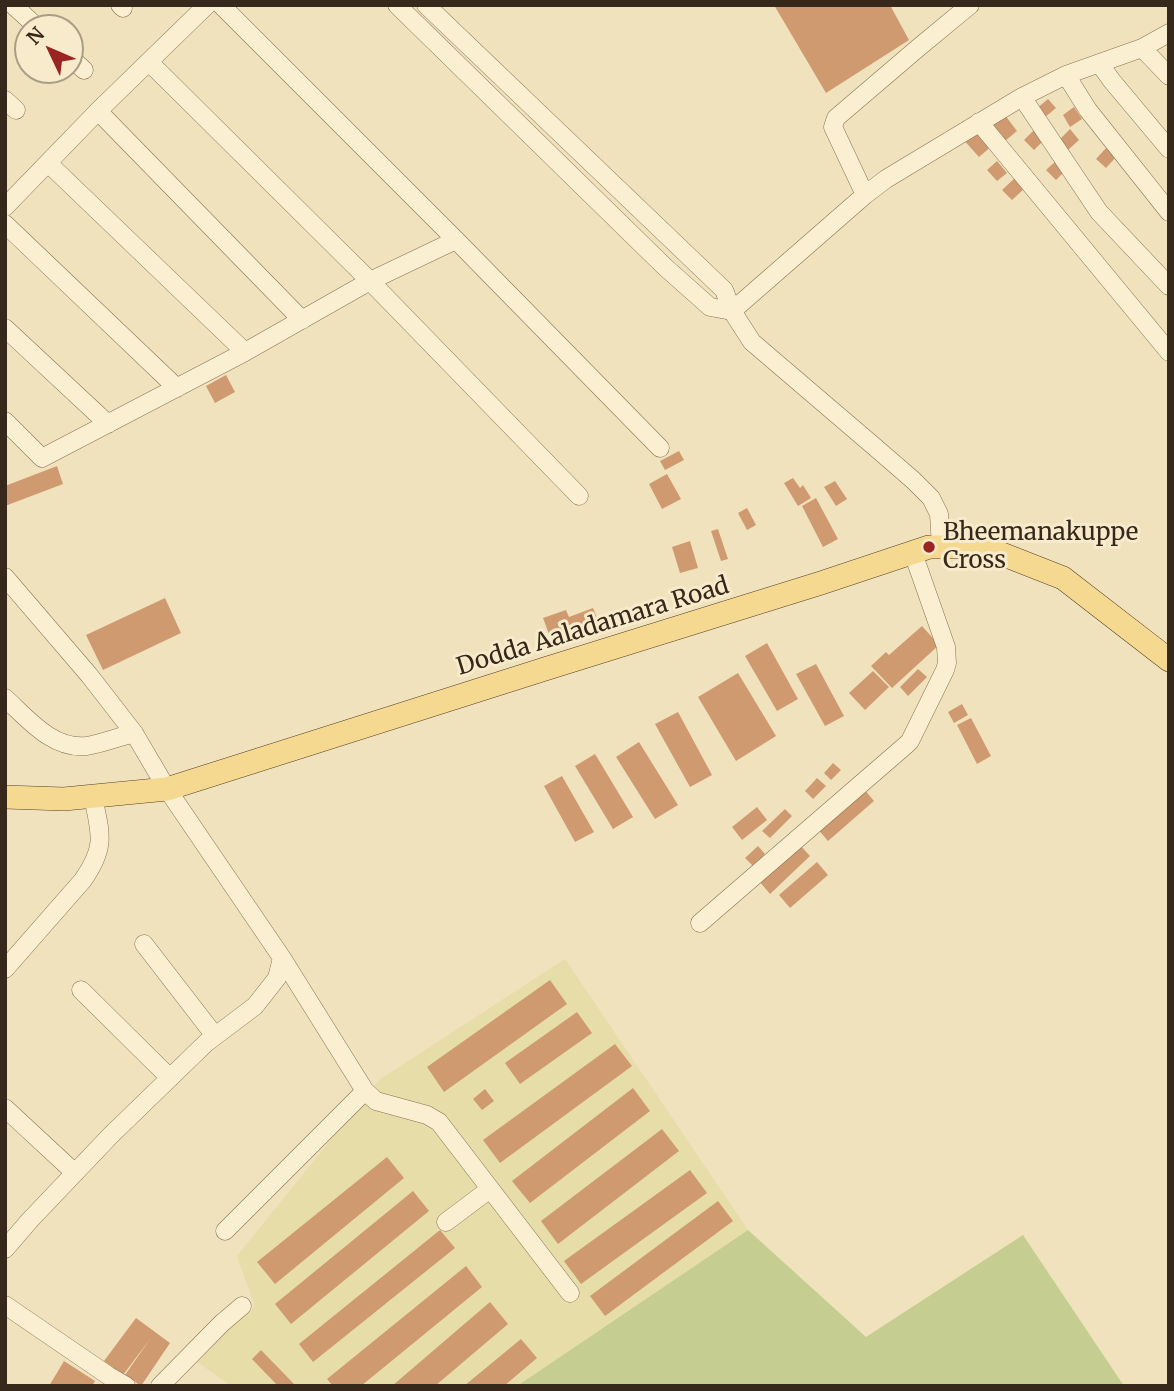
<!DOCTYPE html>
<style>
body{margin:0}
#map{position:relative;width:1174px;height:1391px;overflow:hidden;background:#f0e2bc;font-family:Merriweather,serif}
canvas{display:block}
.frame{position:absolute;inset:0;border:7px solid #36291b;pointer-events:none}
.north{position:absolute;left:14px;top:14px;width:70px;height:70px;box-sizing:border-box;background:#f7ebcc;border:2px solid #aa9d85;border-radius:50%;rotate:314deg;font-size:19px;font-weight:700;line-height:28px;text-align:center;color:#36291b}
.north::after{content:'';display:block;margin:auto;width:24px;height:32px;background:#9a2422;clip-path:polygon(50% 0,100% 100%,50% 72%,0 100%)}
</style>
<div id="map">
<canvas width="1174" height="1391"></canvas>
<div class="frame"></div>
<div class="north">N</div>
</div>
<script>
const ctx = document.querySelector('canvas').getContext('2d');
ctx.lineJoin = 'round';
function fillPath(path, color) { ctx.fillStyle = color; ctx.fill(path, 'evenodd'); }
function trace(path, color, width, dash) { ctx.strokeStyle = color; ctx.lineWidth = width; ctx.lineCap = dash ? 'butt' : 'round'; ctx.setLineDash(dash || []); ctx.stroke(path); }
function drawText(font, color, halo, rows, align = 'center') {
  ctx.font = font + ' Merriweather,serif'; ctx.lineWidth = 6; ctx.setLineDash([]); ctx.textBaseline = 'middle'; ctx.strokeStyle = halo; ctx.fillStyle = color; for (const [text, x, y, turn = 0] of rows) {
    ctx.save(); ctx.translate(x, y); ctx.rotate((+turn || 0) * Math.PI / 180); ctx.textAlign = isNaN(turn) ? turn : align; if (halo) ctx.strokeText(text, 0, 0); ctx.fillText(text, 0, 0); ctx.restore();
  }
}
fillPath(new Path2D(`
 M565,959l183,271 -231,156h-286l-38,-27 62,-52 -18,-51 142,-176z`), '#e6dda9');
fillPath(new Path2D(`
 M748,1230l118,107 157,-102 101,151h-607z`), '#c5ce90');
fillPath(new Path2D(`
 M774,5h116l19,35 -83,53z
 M1048,99l8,9 -12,10 -8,-9z
 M1074,107l8,12 -12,8 -7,-12z
 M1001,110l16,21 -12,10 -16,-21z
 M976,125l17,20 -14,12 -18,-20z
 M1070,129l9,11 -11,10 -9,-10z
 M1034,130l10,10 -10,10 -10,-10z
 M1106,148l10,9 -10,11 -10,-9z
 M1058,159l9,10 -11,11 -10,-10z
 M997,161l10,12 -10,8 -10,-11z
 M1015,178l10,10 -13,12 -10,-10z
 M226,375l9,17 -20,11 -9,-17z
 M679,451l5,9 -19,10 -5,-9z
 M57,466l6,18 -58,22v-20z
 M667,474l14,25 -19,10 -13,-25z
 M793,478l7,10 3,-3 8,13 -13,8 -14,-23z
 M835,481l12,18 -11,7 -12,-19z
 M816,498l22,41 -15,8 -21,-41z
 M747,508l9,17 -9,5 -9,-17z
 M718,529l10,30 -7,2 -10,-30z
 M690,541l8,27 -18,5 -8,-26z
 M165,598l16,35 -78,37 -17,-35z
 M593,608l5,12 -48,17 -7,-19 23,-8 3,7z
 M922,626l17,19 -47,43 -21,-22 15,-14 3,3z
 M767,643l31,56 -21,12 -32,-55z
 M816,664l28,52 -19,10 -29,-52z
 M918,669l9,8 -19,19 -8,-9z
 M873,671l16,16 -24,23 -16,-17z
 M738,673l38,63 -40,25 -38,-64z
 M962,704l6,11 -14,8 -6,-11z
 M678,712l34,63 -22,12 -35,-63z
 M971,718l20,38 -14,8 -20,-39z
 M639,742l39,63 -23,14 -39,-62z
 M595,754l38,63 -20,12 -38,-63z
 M833,763l8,7 -10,10 -7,-7z
 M562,776l32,56 -19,10 -31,-56z
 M817,778l9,8 -13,13 -8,-8z
 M864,789l10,12 -46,40 -11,-13z
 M757,807l10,13 -25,20 -10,-13z
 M785,809l7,7 -22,22 -8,-7z
 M799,844l11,12 -40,38 -11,-13z
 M758,846l7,8 -12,12 -8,-8z
 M817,862l11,13 -38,33 -11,-13z
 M550,980l17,24 -123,88 -17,-25z
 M577,1012l15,21 -72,51 -15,-21z
 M615,1044l17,22 -132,97 -17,-23z
 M633,1088l17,23 -120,92 -18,-22z
 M485,1089l9,12 -12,9 -9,-11z
 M662,1129l17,22 -121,93 -17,-23z
 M387,1157l17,21 -129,106 -18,-22z
 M690,1170l17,23 -126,91 -17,-23z
 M413,1191l16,20 -138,113 -16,-20z
 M718,1201l15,20 -128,95 -15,-20z
 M440,1230l15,18 -142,114 -14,-18z
 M466,1266l16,21 -121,99h-28l-6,-7z
 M490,1302l18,22 -73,62h-43z
 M136,1318l34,25 -29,43 -16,-11 25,-36 -27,36 -19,-14z
 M521,1339l16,19 -33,28h-40z
 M261,1350l35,36h-18l-26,-27z
 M64,1361l31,20 -3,5h-43z`), '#d09a70');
const minor = new Path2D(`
 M13,5l25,23
 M120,5l3,3
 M221,5l235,235 204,208
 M397,5l268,262 45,40 22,4
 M426,5l298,285 8,21 20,31 124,106 37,32 18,18 8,16 2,33
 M1142,48l27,28
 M70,57l14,13
 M149,62l221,219 209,215
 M1099,63l13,18 57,68
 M1066,75l22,35 81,102
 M1022,97l77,115 70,74
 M5,100l11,10
 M98,111l204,209
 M979,122l190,230
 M48,163l197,189
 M865,195l-32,-68 3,-9 82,-70 52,-43
 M5,207l93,-96 109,-106
 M5,224l172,164
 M732,311l133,-116 21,-16 136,-82 44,-22 76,-27 27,-15
 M5,328l103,96
 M5,421l37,37 203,-106 125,-71 86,-41
 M5,577l84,98 45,58 33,56 115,169 83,133 11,10 51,14 12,7 131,171
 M5,698c23,21 48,52 82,48 16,-3 32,-9 47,-13
 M700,923l206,-178 4,-4 35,-71 2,-7 -1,-16 -33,-94
 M144,944l71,92
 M5,969l78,-89c23,-33 18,-45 10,-83
 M81,990l89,88
 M5,1108l70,65
 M446,1222l44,-33
 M225,1231l140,-140
 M5,1249l25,-29 81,-85 95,-92 49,-37 22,-28 5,-20
 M5,1305l104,71 17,10
 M160,1386l62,-63 20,-17`);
const major = new Path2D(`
 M5,797l59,2 103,-10 381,-121 273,-85 108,-36h55l79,31 106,82`);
trace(minor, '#887155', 19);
trace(major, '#553f2a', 24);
trace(minor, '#faefd0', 18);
trace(major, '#f6d991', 23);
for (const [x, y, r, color] of [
 [929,547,7,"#9a2422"]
]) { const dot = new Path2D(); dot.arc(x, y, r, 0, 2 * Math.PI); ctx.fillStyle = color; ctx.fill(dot); trace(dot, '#f7ebcc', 2.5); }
drawText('24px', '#36291b', '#f7ebcc', [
 ["Bheemanakuppe",943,533],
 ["Cross",943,561]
], 'left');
drawText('24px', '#36291b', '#f7ebcc', [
 ["Dodda Aaladamara Road",593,627,-17]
]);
</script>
